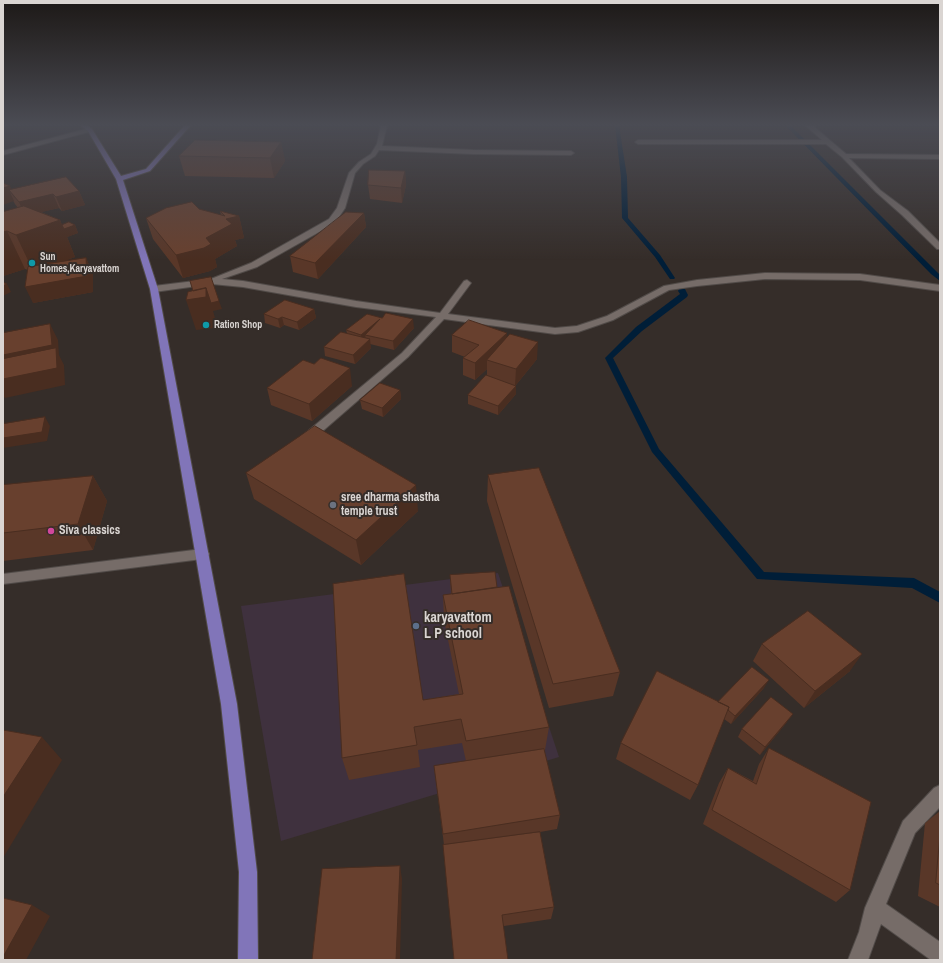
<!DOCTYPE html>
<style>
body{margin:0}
#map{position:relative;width:943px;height:963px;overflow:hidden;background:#352d29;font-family:"Archivo Narrow",sans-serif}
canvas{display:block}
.frame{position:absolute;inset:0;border:4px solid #dad5d2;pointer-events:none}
</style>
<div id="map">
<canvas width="943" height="963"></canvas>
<div class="frame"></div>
</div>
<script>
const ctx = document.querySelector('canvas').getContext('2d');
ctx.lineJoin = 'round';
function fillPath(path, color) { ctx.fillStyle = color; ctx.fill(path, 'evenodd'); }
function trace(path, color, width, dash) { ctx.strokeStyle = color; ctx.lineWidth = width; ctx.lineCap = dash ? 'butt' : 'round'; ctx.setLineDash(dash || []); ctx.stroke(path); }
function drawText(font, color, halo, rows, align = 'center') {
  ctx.font = font + ' "Archivo Narrow",sans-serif'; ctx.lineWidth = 4; ctx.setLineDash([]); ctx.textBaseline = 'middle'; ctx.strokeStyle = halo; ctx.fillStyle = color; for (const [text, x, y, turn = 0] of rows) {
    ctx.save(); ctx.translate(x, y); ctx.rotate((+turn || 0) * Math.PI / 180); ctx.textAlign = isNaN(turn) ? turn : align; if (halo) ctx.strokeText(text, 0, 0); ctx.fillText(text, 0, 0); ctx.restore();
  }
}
fillPath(new Path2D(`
 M498,573l61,184 -278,84 -40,-235z`), '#3f313e');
fillPath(new Path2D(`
 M615,125h4l8,52 1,41 32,37 15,23 -1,1h-4l-15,-22 -33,-39 -1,-41z
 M785,125h5l150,150v6l-9,-7z
 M679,289h6l3,6 -1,2 -45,34 -29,27 46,91 105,123 150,6 26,14v11l-28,-15 -155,-9 -105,-127 -47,-94 31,-31 44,-33 -2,-3z`), '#001e38');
const minor = new Path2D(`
 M381,125h6l-5,21 91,4 98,1 3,2 -3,2 -98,-1 -94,-4 -4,6 -12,8 -8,9 -10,35 -10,15 -78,44 -35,12 21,2 113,20 84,12 24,-32 3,-1 4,3 -23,31 107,14 22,-2 30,-10 57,-30 33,-6 68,-7 95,1 80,11v6l-80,-11 -95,-1 -68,7 -28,4 -56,30 -35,12 -23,2 -111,-15 -36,38 -98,85h-8l-2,-3 2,-3 100,-83 34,-36 -80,-10 -113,-20 -31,-3 -58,8 -4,-3 4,-3 57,-7 40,-16 78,-44 8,-11 12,-35 10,-11 12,-8 6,-10z
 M805,125h7l34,29 94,1v4l-91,-1 31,32 28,21 32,32v6h-3l-35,-34 -26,-23 -34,-35 -16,-13h-188l-3,-2 3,-2h184z
 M90,128l2,1v2l-89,24v-4z
 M202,549l5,1 2,4 -2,4 -5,1 -199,25v-10z
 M940,785v22l-25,26 -29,71 54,38v18h-9l-50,-36 -13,36h-20l11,-28 6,-24 38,-87 31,-33z`);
const major = new Path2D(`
 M80,125h7l5,4 29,47 25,-7 39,-44h6l-41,46 -27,9 35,109 79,415 20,168 1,88h-20l1,-88 -18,-168 -71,-415 -34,-110 -28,-48z`);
trace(minor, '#514b48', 2);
trace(major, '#514b48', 2);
fillPath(minor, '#766c68');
fillPath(major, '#8175b9');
fillPath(new Path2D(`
 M281,142l4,19 -11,17 -89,-2 -6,-20z
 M405,171l1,14 -4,18 -32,-4 -2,-14z
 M3,183l8,7 68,1 6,14 -23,6 -3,-3 -18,4 19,8 2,5h13l3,8 -11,4 8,20 -14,5 25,-4 7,16v18l-60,11 -5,-33 -3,-1 -22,7v-64l15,-4 -3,-4z
 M220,211l19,5 5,22 -9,2 2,6 -22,13 2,8 -7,4 -27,7 -30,-39 -7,-21 75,-3z
 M364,213l2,14 -48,52 -25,-7 -3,-16z
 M314,309l2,9 -17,12 -15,-5 -4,3 -15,-5 -1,-9z
 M414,328l-20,22 -24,-6 1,4 -16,16 -30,-8 -1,-9 23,-14 -1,-3z
 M452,335l55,3 30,21 -21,26v9l-18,21 -30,-11v-9l19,-19v-7l-12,11 -12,-5v-17l2,-1 -13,-5z
 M352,386l-40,35 -41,-16 -4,-17z
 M400,390l1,9 -18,18 -21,-8 -2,-9z
 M246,473l172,38 -57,54 -107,-66z
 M488,475l132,197 -7,24 -64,12 -62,-207z
 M93,476l14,25 -14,49 -90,11v-76z
 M450,575l47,13 52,139 -4,23h-1l16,65 -3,14 -34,6 31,72 -3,12 -47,7 -60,-81 -8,-64 -2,-15 32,-5 -4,-18 -44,7 2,17 -71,13 -7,-22 81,-58 36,-6 -15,-74 -1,-25 8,-1z
 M762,644l88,27 -46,37 -51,-47z
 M764,688l-33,36 -7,-5 -26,66 -8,15 -74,-41 5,-16z
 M787,722l-27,33 -22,-18 4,-8z
 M769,748l81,142 -14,12 -133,-78 16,-41 9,-15 25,13 6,-17z
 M940,811v96l-22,-11 7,-73z`), '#593728');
fillPath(new Path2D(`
 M3,125h6l-6,2z
 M281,142l4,19 -11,17 -4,-20z
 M405,171l1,14 -4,18 -1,-15z
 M10,186l5,12 -6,-8 5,11 -11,4v-17z
 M79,191l6,14 -23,6 -6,-14z
 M53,194l6,14 -34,8 -6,-14z
 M364,213l2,14 -48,52 -3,-16z
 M239,216l5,22 -9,2 2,6 -22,13 2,8 -7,4 -27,7 -7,-23 30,-17 20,-19z
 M60,220l4,9 11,-4 3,8 -11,4 8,20 -41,16 -18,-38z
 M7,231l18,38 -22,7v-44z
 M86,258l7,16v18l-60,11 -8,-16z
 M7,284l4,8 -8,4v-10z
 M206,288l13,13 3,8 -9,2 2,7v10l-19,2 -10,-30z
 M314,309l2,9 -17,12 -2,-8z
 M282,317l2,8 -4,3 -2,-9z
 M380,319l-15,16 1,5 -4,3 -1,-8z
 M413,319l1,9 -20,22 -1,-9z
 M50,324l8,16 1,15 5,10 1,20 -60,13 -2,-2v-41z
 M507,333l-1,17 -19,10v9l-12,11v-17z
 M370,339l1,9 -16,16 -2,-9z
 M538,342l-1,17 -22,27 1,-17z
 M350,368l2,18 -40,35 -3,-17z
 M516,386v8l-18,21v-9z
 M400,390l1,9 -18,18 -1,-9z
 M45,417l5,9 -3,15 -44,7v-10z
 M93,476l14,25 -14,49 -15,-26z
 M416,485l2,26 -57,54 -5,-25z
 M862,654l-12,17 -46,37 11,-17z
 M769,680l-5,8 -33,36 4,-8z
 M793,714l-6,8 -27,33 5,-8z
 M42,737l20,23 -59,98v-61z
 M400,866l2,13 -2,81h-4z
 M32,905l18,11 -24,44h-23v-3z`), '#492d20');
const building = new Path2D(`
 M195,140l86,2 -11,16 -91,-2z
 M369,170l36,1 -4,17 -33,-3z
 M66,177l13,14 -23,6 -3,-3 -34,8 -10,-12z
 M3,183l7,3 -7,2z
 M192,202l7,7 26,7 -5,-5 19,5 -13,3 6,5 -26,14 5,6 -7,4 -28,7 -30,-37 20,-10z
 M24,206l36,14 -44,15 -9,-4 -4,1v-20z
 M346,212l18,1 -49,50 -25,-7z
 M69,222l6,3 -11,4 -2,-4z
 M86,258l1,18 -62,11 3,-20z
 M211,277l8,24 -8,2 -5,-15 -13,3 -3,-10z
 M3,282l4,2 -4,2z
 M206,288v9l-20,3 2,-8z
 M285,300l29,9 -17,13 -15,-5 -4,2 -14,-5z
 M386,313l27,6 -20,22 -28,-6 15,-16 -19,16 -15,-5 21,-16 15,4z
 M469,320l38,13 -32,30 -12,-5 16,-13 -27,-10z
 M50,324l2,21 -49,10v-22z
 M341,332l29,7 -17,16 -29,-8z
 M510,334l28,8 -22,27 -29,-9z
 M56,348l1,20 -54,11v-20z
 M321,358l29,10 -41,36 -42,-16 36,-28 11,4z
 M486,375l30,11 -18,20 -30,-11z
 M380,383l20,7 -18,18 -22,-8z
 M45,417l-3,15 -39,6v-14z
 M315,426l101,59 -60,55 -110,-67z
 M539,468l81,204 -67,12 -65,-209z
 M93,476l-15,48 -75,9v-48z
 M495,572l2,15 -45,7 -2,-19z
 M404,574l19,126 40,-6 -20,-99 66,-9 40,141 -83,14 -5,-22 -47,8 3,18 -75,13 -9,-174z
 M808,611l54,43 -47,37 -53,-47z
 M752,667l17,13 -34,36 -7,-6 1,-3 -11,-5z
 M657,671l72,36 -31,78 -77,-42z
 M771,697l22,17 -28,33 -23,-18z
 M3,730l39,7 -39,60z
 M769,748l102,54 -21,88 -138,-80 16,-42 28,16z
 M544,749l16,66 -117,19 -9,-68z
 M540,832l14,75 -52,8 6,45h-54l-11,-115z
 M940,835v50l-4,-2z
 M400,866l-4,94h-84l10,-91z
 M3,898l29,7 -29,52z`);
fillPath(building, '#68402e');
trace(building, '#492d20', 1);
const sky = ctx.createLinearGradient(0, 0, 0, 260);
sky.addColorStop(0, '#1d1917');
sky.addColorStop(0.48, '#4b4c54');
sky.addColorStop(1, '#4b4c5400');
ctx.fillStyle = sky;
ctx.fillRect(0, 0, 943, 260);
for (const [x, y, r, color] of [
 [32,263,4,"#0f9aa8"],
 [206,325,4,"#0f9aa8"],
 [333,505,4,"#6b7280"],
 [51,531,4,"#d1479c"],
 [416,626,4,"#5c6f8a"]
]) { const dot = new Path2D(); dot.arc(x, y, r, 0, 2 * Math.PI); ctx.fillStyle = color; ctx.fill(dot); trace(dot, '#352d29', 1.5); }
drawText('bold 10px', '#dad5d2', '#352d29', [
 ["Sun",40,257],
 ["Homes,Karyavattom",40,269],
 ["Ration Shop",214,325]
], 'left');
drawText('bold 12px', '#dad5d2', '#352d29', [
 ["sree dharma shastha",341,498],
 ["temple trust",341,512],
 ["Siva classics",59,531]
], 'left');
drawText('bold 14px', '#dad5d2', '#352d29', [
 ["karyavattom",424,618],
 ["L P school",424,634]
], 'left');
</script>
